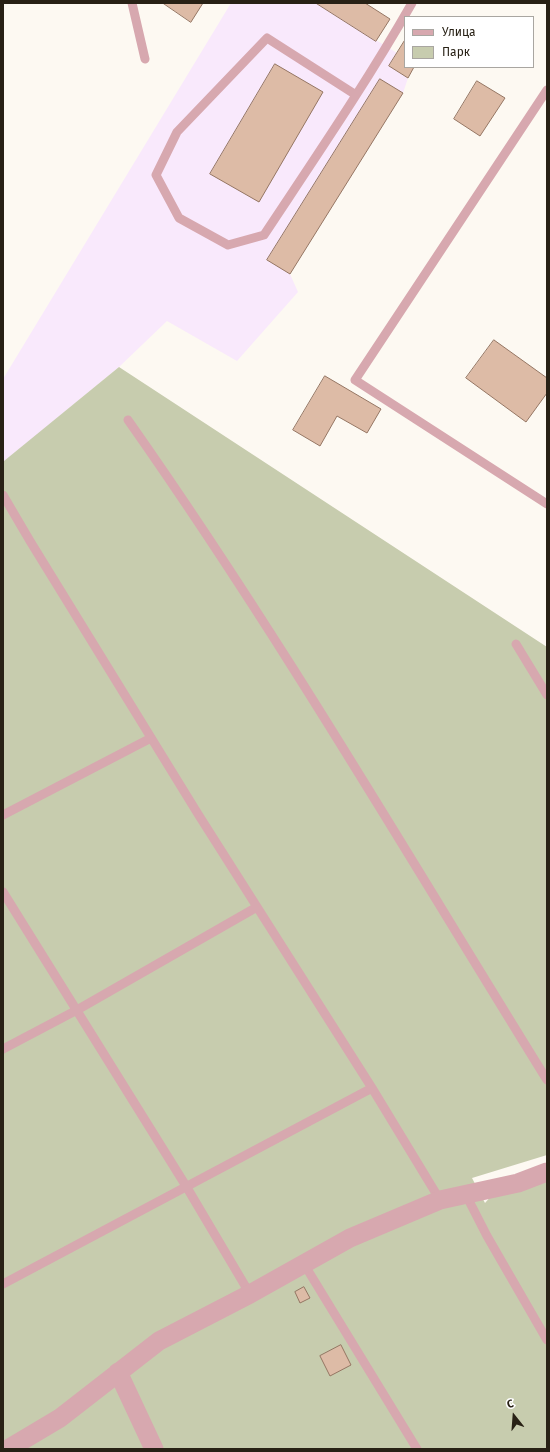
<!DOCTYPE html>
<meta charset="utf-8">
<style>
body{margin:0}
#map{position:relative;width:550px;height:1452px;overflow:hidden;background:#fdf9f2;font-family:"Fira Sans",sans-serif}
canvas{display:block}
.frame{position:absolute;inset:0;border:4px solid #282115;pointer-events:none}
.legend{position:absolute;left:404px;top:16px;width:130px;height:52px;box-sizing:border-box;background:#fff;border:1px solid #a9a6a1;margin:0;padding:5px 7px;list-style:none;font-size:12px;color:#282115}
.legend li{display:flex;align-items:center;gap:8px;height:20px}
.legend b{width:20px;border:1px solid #a9a6a1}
.north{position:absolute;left:494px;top:1396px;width:40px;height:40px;-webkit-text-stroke:3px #fff;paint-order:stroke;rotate:343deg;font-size:11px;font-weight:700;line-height:16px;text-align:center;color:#282115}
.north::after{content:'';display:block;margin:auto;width:14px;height:18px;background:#282115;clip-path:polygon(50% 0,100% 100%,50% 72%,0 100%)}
</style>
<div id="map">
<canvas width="550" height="1452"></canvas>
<div class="frame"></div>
<ul class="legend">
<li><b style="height:5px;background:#d7a8af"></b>Улица</li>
<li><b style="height:11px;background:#c7ccae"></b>Парк</li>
</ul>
<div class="north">С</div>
</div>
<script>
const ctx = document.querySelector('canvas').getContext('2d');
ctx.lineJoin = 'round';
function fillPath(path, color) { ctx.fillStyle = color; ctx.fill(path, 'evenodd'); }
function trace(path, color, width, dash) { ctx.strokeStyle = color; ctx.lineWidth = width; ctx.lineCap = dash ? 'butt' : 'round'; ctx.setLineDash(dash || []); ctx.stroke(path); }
fillPath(new Path2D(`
 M231,3h85l81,50 -8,13 19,12 -5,15 -113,181 8,18 -61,69 -70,-40 -48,46 -115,95 -1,-83z`), '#f9e9fc');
fillPath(new Path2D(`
 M119,367l428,280v508l-75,23 13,25 8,-9 54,-19v274h-544v-988h1z`), '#c7ccae');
const building = new Path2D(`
 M163,3h40l-12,19z
 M316,3h49l25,16 -14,22z
 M405,40v27h9l-6,11 -19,-12z
 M275,64l48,28 -64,110 -49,-28z
 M380,79l23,14 -113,181 -23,-14z
 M477,81l28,17 -25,38 -26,-17z
 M494,340l53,38v15l-21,29 -60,-44z
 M325,376l56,33 -14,24 -30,-17 -17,30 -27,-16z
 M304,1287l6,11 -10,5 -5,-11z
 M341,1345l10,20 -21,11 -10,-20z`);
fillPath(building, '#ddbba6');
trace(building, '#957663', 1);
trace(new Path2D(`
 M132,3l13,56
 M547,90l-192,290 192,124
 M356,95l-89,-57 -90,94 -21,43 23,43 49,27 36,-10c51,-77 103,-153 148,-232
 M128,420c150,213 282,439 419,660
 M3,495l27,46 168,273 174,274 68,112
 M516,644l31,51
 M3,815l148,-77
 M3,892l183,294 64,108
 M3,1049l74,-39 180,-103
 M466,1195l21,41 60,104
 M304,1264l113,185
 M3,1284l369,-196`), '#d7a8af', 9);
trace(new Path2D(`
 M118,1372l36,77
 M8,1449l52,-31 99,-77 91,-47 100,-56 90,-38 78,-17 29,-11`), '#d7a8af', 19);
</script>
